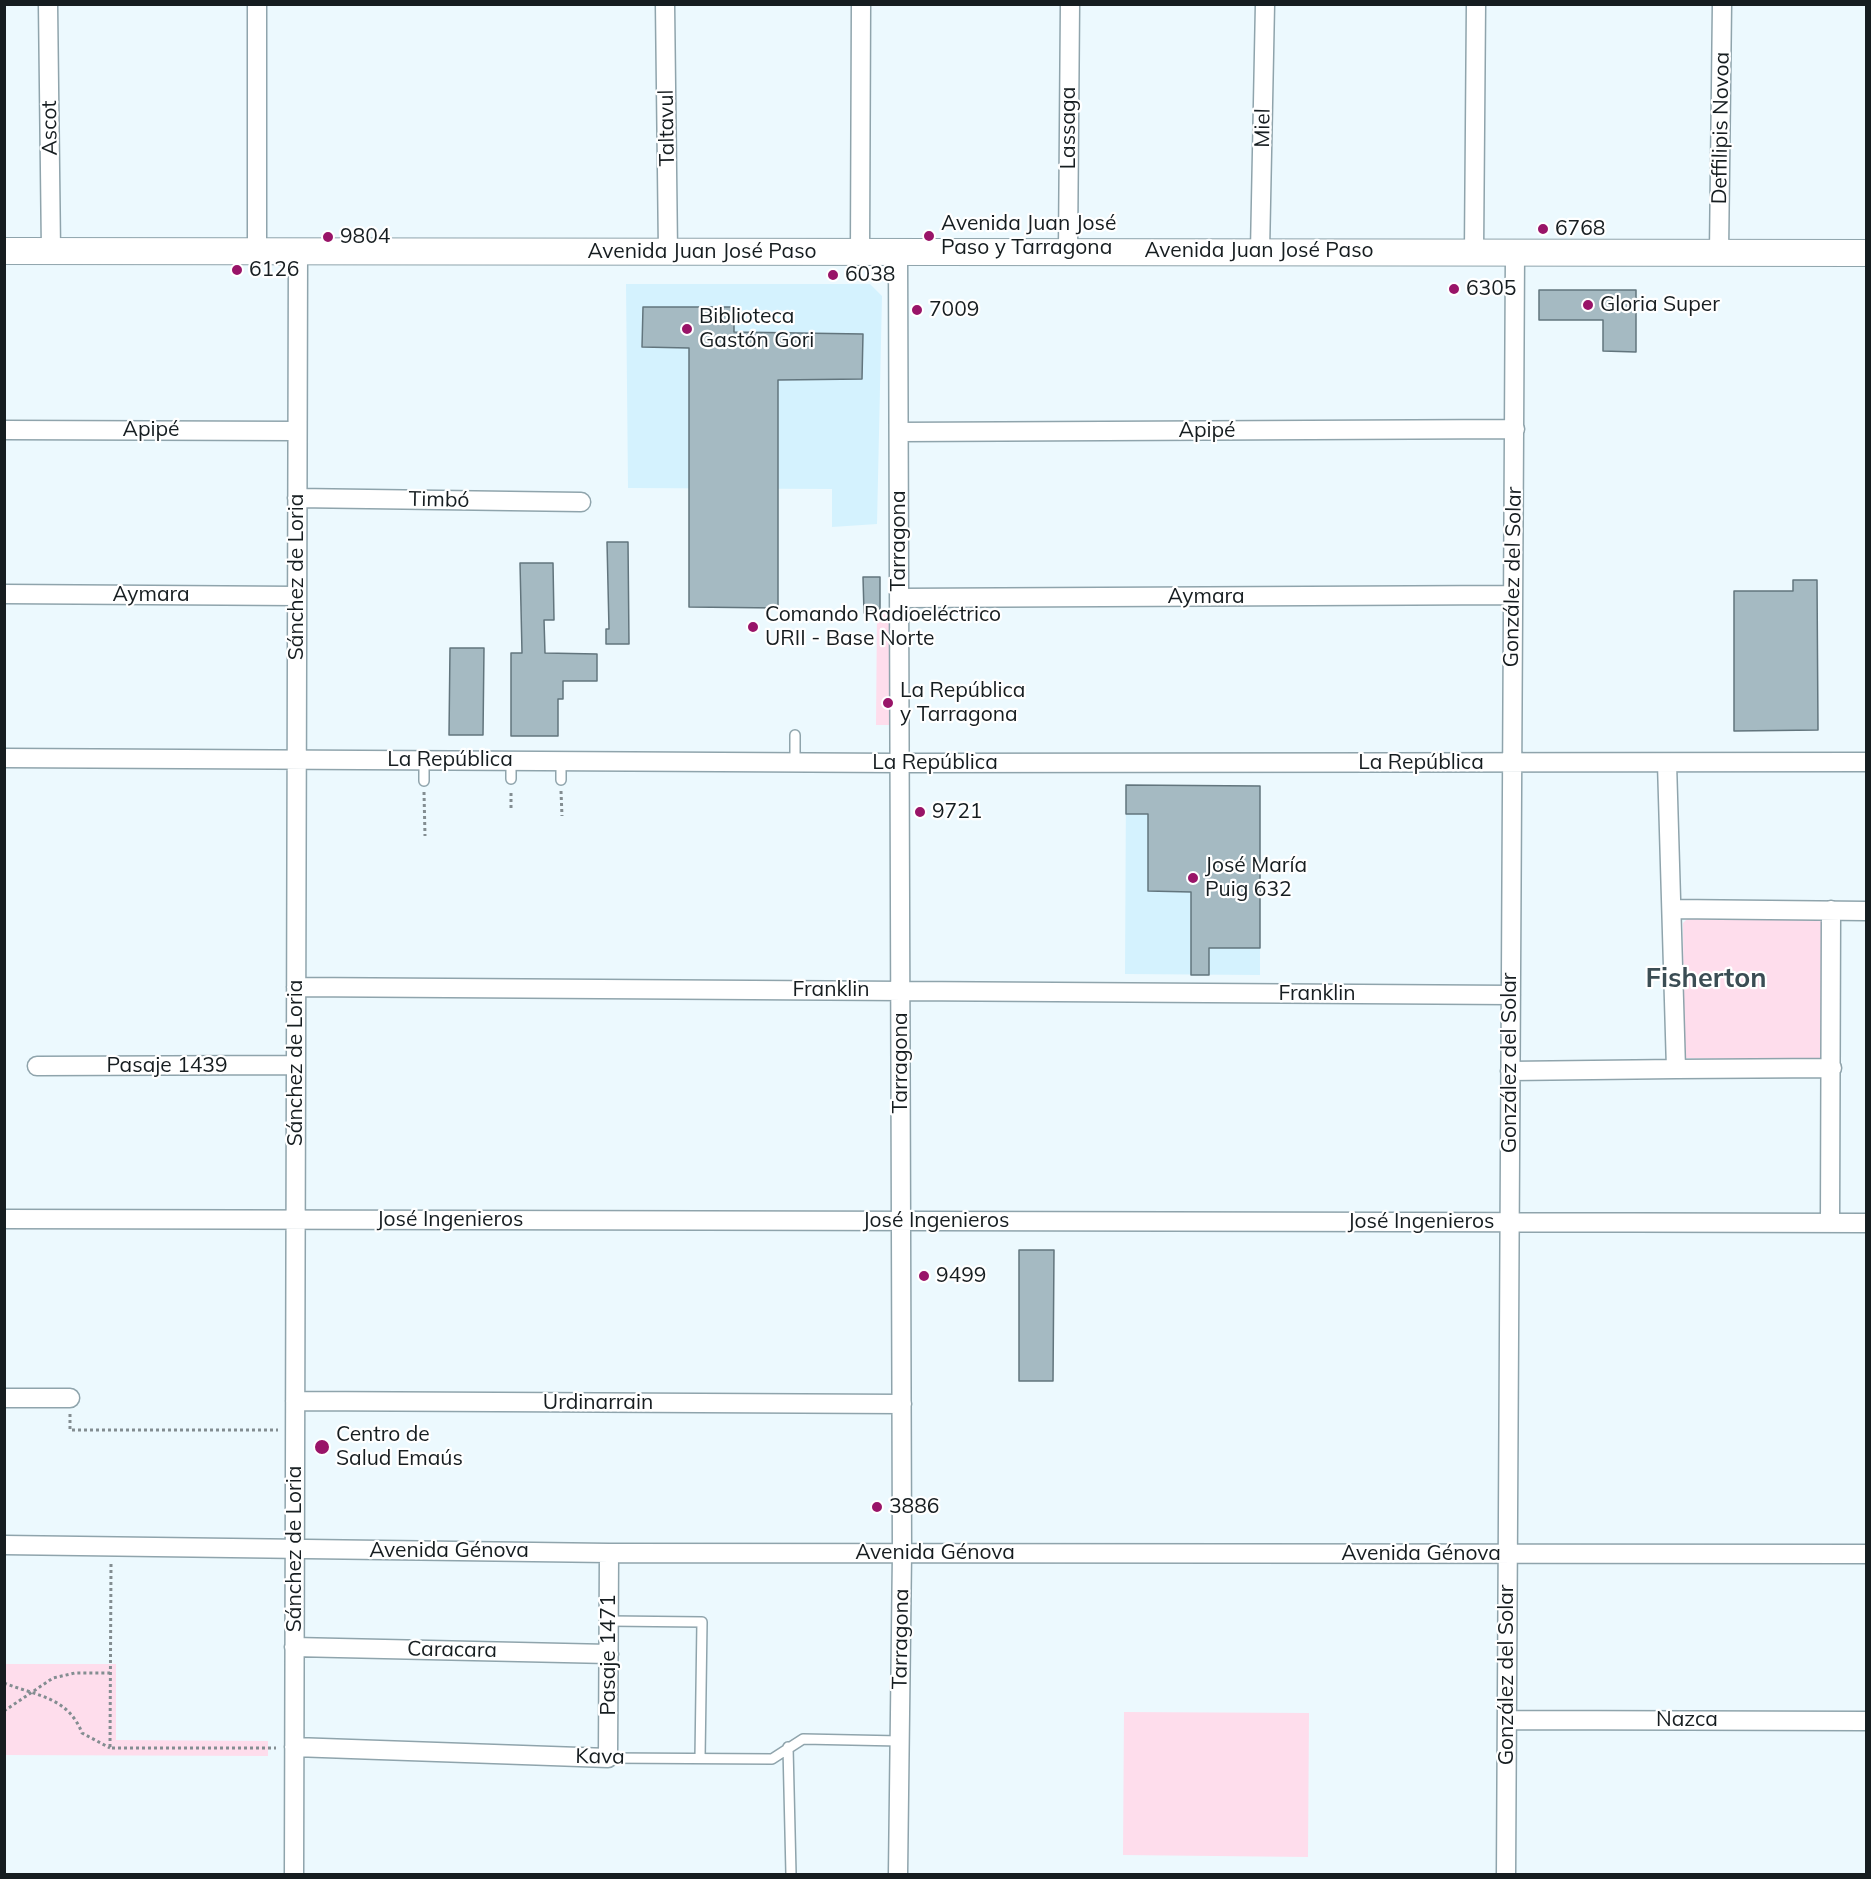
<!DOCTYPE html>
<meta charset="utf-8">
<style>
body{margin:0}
#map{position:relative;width:1871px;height:1879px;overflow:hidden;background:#ecf9fe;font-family:Mulish,sans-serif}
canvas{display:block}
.frame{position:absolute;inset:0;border:6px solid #161d20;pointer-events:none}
</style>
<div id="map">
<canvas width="1871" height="1879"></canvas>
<div class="frame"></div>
</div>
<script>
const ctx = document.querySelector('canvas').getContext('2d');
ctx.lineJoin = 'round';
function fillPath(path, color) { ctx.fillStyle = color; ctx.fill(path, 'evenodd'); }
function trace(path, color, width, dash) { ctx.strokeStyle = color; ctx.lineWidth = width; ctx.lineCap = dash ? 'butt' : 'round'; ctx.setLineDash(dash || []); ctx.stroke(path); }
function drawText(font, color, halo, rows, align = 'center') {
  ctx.font = font + ' Mulish,sans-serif'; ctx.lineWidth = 4.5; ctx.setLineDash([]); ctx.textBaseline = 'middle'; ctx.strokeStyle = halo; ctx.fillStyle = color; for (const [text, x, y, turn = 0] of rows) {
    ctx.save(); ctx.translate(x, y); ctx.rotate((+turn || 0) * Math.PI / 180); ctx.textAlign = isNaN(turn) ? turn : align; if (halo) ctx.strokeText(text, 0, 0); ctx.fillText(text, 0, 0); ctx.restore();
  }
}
fillPath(new Path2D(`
 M626,284h244l12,12 -5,228 -45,3v-38l-204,-1z
 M1126,785l134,1v189l-135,-1z`), '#d4f2fe');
fillPath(new Path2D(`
 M877,613h13l1,112h-15z
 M1690,916l131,2 1,142 -138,-2 -1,-135z
 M5,1664h111v76l152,1v15l-263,-1z
 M1124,1712l185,1 -1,144 -185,-2z`), '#feddec');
const building = new Path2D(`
 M1539,290h97v62l-33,-1v-31h-64z
 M643,307h91v25l129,2 -1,45 -84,1v228l-89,-1v-259l-47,-1z
 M607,542h21l1,102h-23v-15h3z
 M520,563h33l1,57h-10l1,33 52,1v27h-34v18h-5v37h-47v-83h11z
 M863,577h17v36h-16z
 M1793,580h24l1,150 -84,1v-140h59z
 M450,648h34l-1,87h-34z
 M1126,785l134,1v162h-51v27h-18v-83l-43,-1v-77h-22z
 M1019,1250h35l-1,131h-34z`);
fillPath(building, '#a5bac2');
trace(building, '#62757d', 1.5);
const lane = new Path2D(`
 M795,735v28
 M424,760v21
 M511,761v18
 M561,761v19
 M609,1621l93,1 -2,136
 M788,1747l3,127
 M608,1758l164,1 31,-20 97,2`);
const street = new Path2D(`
 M48,4l3,247
 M665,4l3,248
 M257,251v-247
 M898,251l4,1302 -4,321
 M1068,251l2,-247
 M1260,251l5,-247
 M1474,251l2,-247
 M860,252l1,-248
 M1719,252l3,-248
 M4,430l293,1
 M899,432l616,-3
 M297,498l284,4
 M4,594l293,2
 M899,598l614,-3
 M4,758l895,5 967,-1
 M1673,909l193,2
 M296,987l1215,8
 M37,1066l259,-1
 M1676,1069l156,-1
 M1510,1071l166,-2 -9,-306
 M4,1219l1862,4
 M1830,1223l1,-313
 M4,1398h66
 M295,1401l607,3
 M4,1545l605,8 1257,1
 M294,1647l315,7
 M1507,1720l359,1
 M294,1747l314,11 1,-205
 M294,1874l4,-1623
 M1506,1874l9,-1622`);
const secondary = new Path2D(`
 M4,251l1862,2`);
trace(lane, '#8fa4ac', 12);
trace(street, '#8fa4ac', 21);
trace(secondary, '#8fa4ac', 28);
trace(new Path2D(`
 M561,791l1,25
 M424,792l1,44
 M511,793v18
 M70,1414v16h208
 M111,1564l-1,184h166
 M4,1683c33,13 64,14 78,50l28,15
 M4,1711l49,-33 22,-5h35`), '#838d91', 3, [3, 3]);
trace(lane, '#fff', 9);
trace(street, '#fff', 18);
trace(secondary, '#fff', 26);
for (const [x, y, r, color] of [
 [1543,229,6,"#991468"],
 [929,236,6,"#991468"],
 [328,237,6,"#991468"],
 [237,270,6,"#991468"],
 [833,275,6,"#991468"],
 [1454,289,6,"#991468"],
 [1588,305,6,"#991468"],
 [917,310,6,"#991468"],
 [687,329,6,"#991468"],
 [753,627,6,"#991468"],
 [888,703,6,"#991468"],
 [920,812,6,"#991468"],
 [1193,878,6,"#991468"],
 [924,1276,6,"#991468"],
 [322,1447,8,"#991468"],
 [877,1507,6,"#991468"]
]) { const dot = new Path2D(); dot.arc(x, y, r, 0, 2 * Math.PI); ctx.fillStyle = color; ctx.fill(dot); trace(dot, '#fff', 2); }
drawText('21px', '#161d20', '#fff', [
 ["Ascot",50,128,-91],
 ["Taltavul",667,128,-91],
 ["Lassaga",1069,128,-90],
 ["Miel",1263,128,-89],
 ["Deffilipis Novoa",1721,128,-89],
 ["Avenida Juan José Paso",1259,251],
 ["Avenida Juan José Paso",702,252],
 ["Apipé",151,430],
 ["Apipé",1207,431],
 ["Timbó",439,500,1],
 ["Tarragona",899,541,-90],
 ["Sánchez de Loria",297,577,-90],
 ["González del Solar",1513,577,-89],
 ["Aymara",151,595],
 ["Aymara",1206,597],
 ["La República",450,760],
 ["La República",935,763],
 ["La República",1421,763],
 ["Franklin",831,990],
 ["Franklin",1317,994],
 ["Sánchez de Loria",296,1063,-90],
 ["Tarragona",901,1063,-90],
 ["González del Solar",1510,1063,-90],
 ["Pasaje 1439",167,1066],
 ["José Ingenieros",450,1220],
 ["José Ingenieros",936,1221],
 ["José Ingenieros",1421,1222],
 ["Urdinarrain",598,1403],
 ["Sánchez de Loria",295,1549,-90],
 ["Avenida Génova",449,1551],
 ["Avenida Génova",935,1553],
 ["Avenida Génova",1421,1554],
 ["Tarragona",901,1639,-89],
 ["Caracara",452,1650,1],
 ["Pasaje 1471",609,1655,-90],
 ["González del Solar",1507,1675,-90],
 ["Nazca",1687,1720],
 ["Kava",600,1757,1]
]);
drawText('21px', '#161d20', '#fff', [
 ["Avenida Juan José",941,224],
 ["Paso y Tarragona",941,248],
 ["6768",1555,229],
 ["9804",340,237],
 ["6126",249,270],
 ["6038",845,275],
 ["6305",1466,289],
 ["Gloria Super",1600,305],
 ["7009",929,310],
 ["Biblioteca",699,317],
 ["Gastón Gori",699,341],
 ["Comando Radioeléctrico",765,615],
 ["URII - Base Norte",765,639],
 ["La República",900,691],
 ["y Tarragona",900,715],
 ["9721",932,812],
 ["José María",1205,866],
 ["Puig 632",1205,890],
 ["9499",936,1276],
 ["Centro de",336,1435],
 ["Salud Emaús",336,1459],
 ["3886",889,1507]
], 'left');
drawText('bold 27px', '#3b4d54', '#fff', [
 ["Fisherton",1706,979]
]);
</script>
